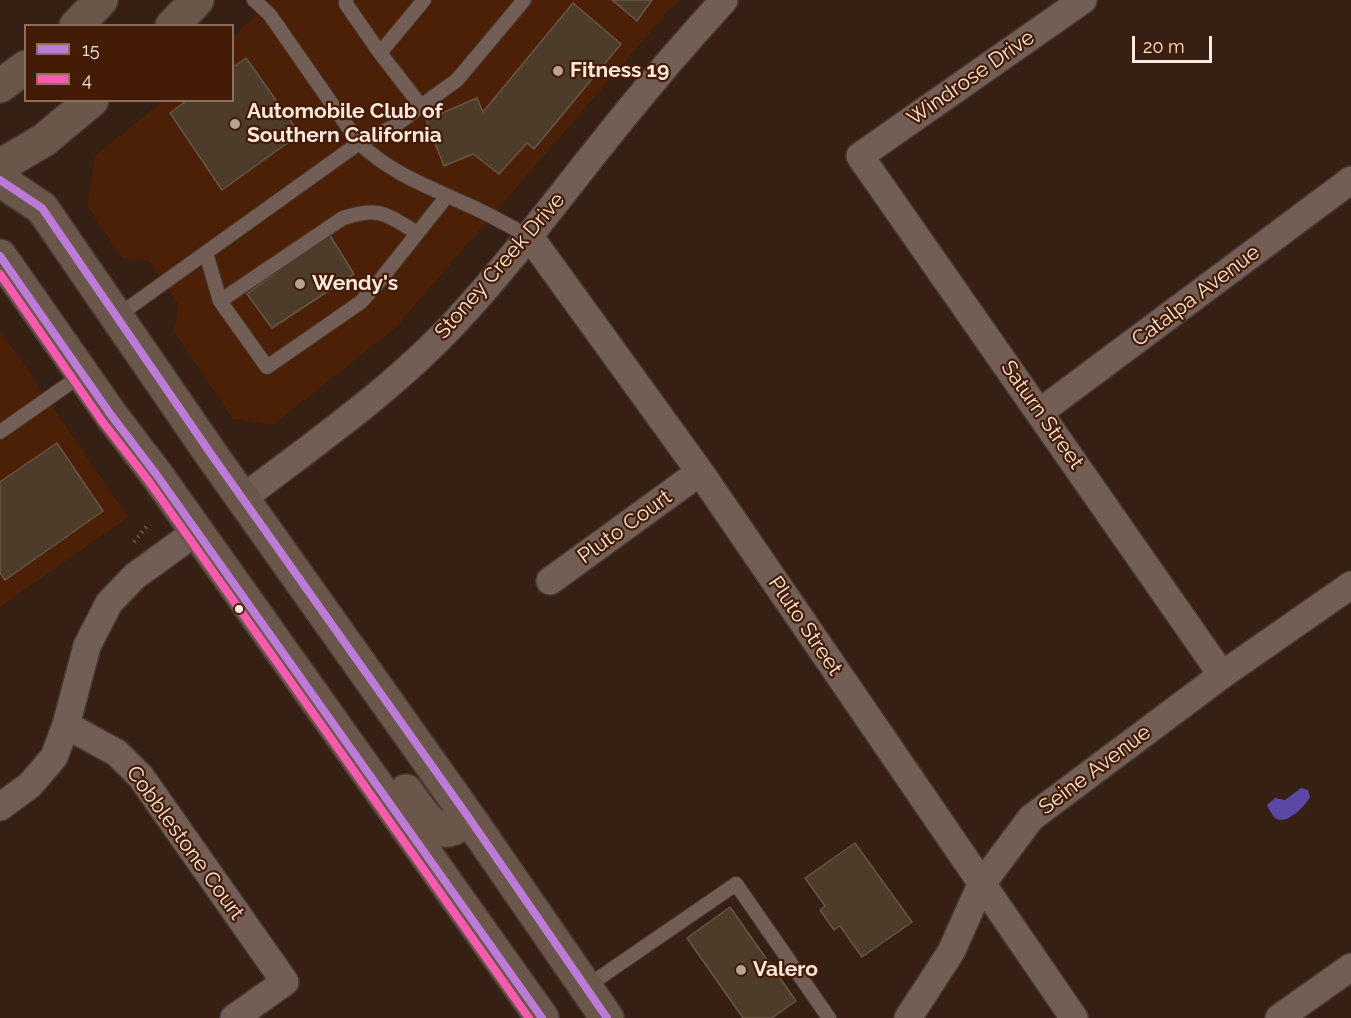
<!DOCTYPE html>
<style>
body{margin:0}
#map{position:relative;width:1351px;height:1018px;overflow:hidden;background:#362013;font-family:Raleway,sans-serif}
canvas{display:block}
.legend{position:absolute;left:24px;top:24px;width:210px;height:78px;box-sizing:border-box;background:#441c05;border:2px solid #8e6e5c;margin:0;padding:8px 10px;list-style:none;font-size:18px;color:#fde8de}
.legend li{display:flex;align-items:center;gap:12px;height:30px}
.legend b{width:30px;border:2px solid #8e6e5c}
.scale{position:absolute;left:1132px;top:36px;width:80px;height:27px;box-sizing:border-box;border:3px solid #fde8de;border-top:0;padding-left:8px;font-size:18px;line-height:21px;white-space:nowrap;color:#fde8de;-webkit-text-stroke:4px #441c05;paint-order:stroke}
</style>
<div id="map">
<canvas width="1351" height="1018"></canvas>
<ul class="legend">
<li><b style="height:8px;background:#bd7bd9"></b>15</li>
<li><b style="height:8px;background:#f75aaf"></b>4</li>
</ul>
<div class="scale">20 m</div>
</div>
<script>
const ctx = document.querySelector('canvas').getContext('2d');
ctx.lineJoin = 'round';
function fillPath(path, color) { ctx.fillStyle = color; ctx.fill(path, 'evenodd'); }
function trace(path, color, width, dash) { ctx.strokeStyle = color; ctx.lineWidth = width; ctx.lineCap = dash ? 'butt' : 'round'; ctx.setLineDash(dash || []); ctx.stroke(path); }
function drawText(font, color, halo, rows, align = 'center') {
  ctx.font = font + ' Raleway,sans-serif'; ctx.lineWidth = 4.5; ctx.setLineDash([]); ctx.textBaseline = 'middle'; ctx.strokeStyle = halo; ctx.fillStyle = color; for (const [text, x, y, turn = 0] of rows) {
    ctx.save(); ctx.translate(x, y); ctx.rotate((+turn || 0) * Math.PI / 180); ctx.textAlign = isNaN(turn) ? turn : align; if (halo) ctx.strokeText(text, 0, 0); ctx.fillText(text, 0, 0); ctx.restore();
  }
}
fillPath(new Path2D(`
 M269,0h409l-281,326 -124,99 -40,-6 -59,-87 4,-28 -29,-43 -27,-3 -35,-53 8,-49 68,-55 69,-1 1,-62z
 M0,330l128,187 -128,90z`), '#4b2007');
fillPath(new Path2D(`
 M1301,788l7,2 2,7c-5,9 -23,29 -35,21 -3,-3 -6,-9 -8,-13l8,-7 10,2z`), '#5a47a6');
const building = new Path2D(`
 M612,0h40l-15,21z
 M573,3l48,41 -87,105 -7,-6 -28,31 -26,-20 -29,12 -18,-46 51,-22 6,14z
 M246,58l54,76 -78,56 -52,-77 17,-13h45v-32z
 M329,234l25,40 -82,54 -25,-34z
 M57,443l46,68 -98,69 -5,-7v-91z
 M855,843l57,79 -50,35 -22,-31 -6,4 -14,-20 5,-4 -20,-28z
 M730,907l66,94 -24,17h-29l-56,-80z`);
fillPath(building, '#4e3c2a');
trace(building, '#685545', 1.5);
const lane = new Path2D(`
 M254,0l16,15 89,128c33,31 68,43 109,62 21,9 41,21 62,32
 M346,0v4l34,49
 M421,106l36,-26 67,-80
 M206,253l14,48 47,66 94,-65 16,-18 70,-88
 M220,301l123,-83c37,-12 43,-4 74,15
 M116,317l243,-174 36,-17 26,-20 -41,-53 44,-53
 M0,432l83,-58
 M586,987l150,-103 93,134`);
const street = new Path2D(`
 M1083,0l-223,156 362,519
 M530,237l170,235 374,546
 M1040,412l311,-232
 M243,498c74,-56 153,-111 216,-180 70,-76 129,-161 196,-239 22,-27 46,-53 69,-79
 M550,581l150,-109
 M66,725l51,28 24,24 144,205 -51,36
 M0,807l30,-22 24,-28 12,-32 21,-79 22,-43 26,-27 62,-45
 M908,1018l43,-66 30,-67 50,-67 191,-143 129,-90
 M1279,1018l72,-51`);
const secondary = new Path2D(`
 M76,26l25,-26
 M172,26l25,-26
 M0,86l26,-19
 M0,166l44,-26 48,-40
 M0,180l42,28 169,246 258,364 138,200
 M0,256l111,159 45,59 386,544
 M406,791c9,12 28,46 46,38 6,-2 12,-8 17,-11`);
trace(lane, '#483830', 16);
trace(street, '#483830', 30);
trace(secondary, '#483830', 36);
trace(new Path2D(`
 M134,542l13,-16`), '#705e55', 4, [1.5, 4.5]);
trace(lane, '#725e54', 14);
trace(street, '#725e54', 27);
trace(secondary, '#6b5749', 33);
trace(new Path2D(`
 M0,180l42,28 169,246 258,364 138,200
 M0,256l111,159 45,59 386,544`), '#bd7bd9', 8);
trace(new Path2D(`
 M0,274l102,147 46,59 381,538`), '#f75aaf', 8);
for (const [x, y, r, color] of [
 [558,71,6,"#b7a297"],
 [235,124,6,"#b7a297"],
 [300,284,6,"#b7a297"],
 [239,609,5,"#fde8de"],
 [741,970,6,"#b7a297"]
]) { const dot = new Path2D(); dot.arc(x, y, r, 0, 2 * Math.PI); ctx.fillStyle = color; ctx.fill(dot); trace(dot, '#441c05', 2); }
drawText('bold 21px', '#fde8de', '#441c05', [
 ["Fitness 19",570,71],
 ["Automobile Club of",247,112],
 ["Southern California",247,136],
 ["Wendy's",312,284],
 ["Valero",753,970]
], 'left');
drawText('21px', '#fde8de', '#441c05', [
 ["Windrose Drive",971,78,-35],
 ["Stoney Creek Drive",500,266,-49],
 ["Catalpa Avenue",1196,296,-37],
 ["Saturn Street",1042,415,55],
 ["Pluto Court",625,527,-36],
 ["Pluto Street",805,626,56],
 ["Seine Avenue",1095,770,-37],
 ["Cobblestone Court",185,843,54]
]);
</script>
